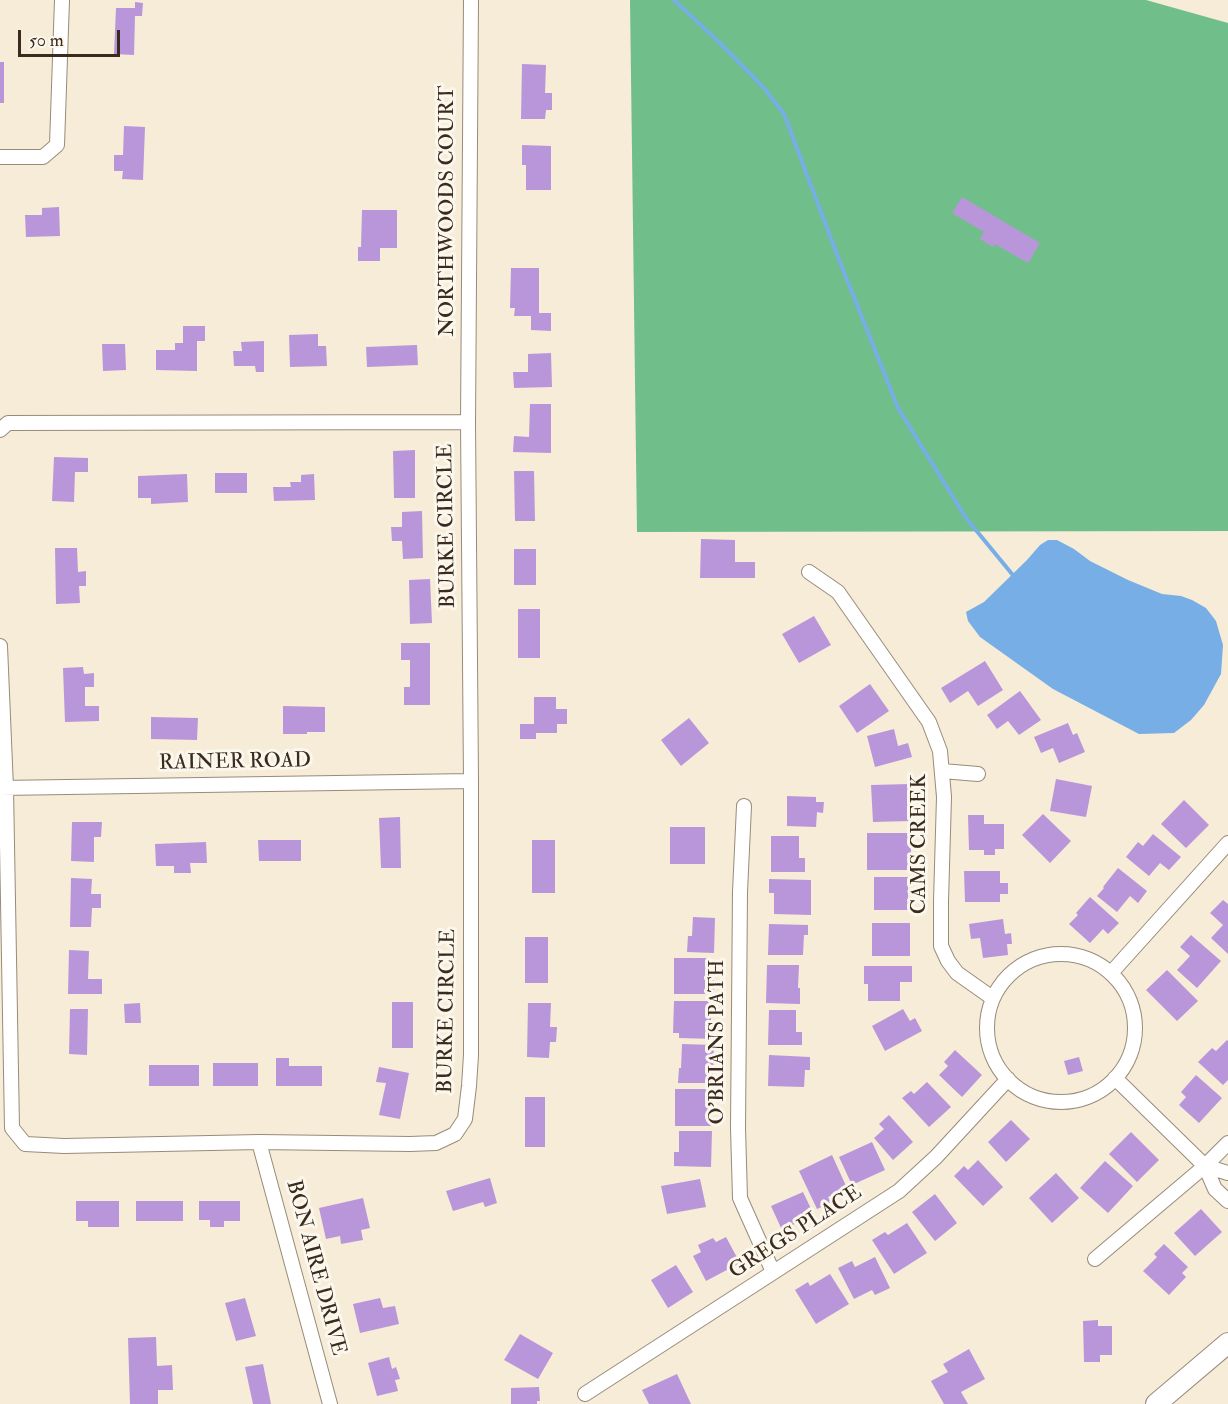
<!DOCTYPE html>
<style>
body{margin:0}
#map{position:relative;width:1228px;height:1404px;overflow:hidden;background:#f6ecd7;font-family:"IM FELL Double Pica",serif}
canvas{display:block}
.scale{position:absolute;left:18px;top:30px;width:102px;height:27px;box-sizing:border-box;border:3px solid #3b2a1e;border-top:0;padding-left:8px;font-size:18px;line-height:21px;white-space:nowrap;color:#3b2a1e;-webkit-text-stroke:4px #fbf7ec;paint-order:stroke}
</style>
<div id="map">
<canvas width="1228" height="1404"></canvas>
<div class="scale">50 m</div>
</div>
<script>
const ctx = document.querySelector('canvas').getContext('2d');
ctx.lineJoin = 'round';
function fillPath(path, color) { ctx.fillStyle = color; ctx.fill(path, 'evenodd'); }
function trace(path, color, width, dash) { ctx.strokeStyle = color; ctx.lineWidth = width; ctx.lineCap = dash ? 'butt' : 'round'; ctx.setLineDash(dash || []); ctx.stroke(path); }
function drawText(font, color, halo, rows, align = 'center') {
  ctx.font = font + ' "IM FELL Double Pica",serif'; ctx.lineWidth = 6; ctx.setLineDash([]); ctx.textBaseline = 'middle'; ctx.strokeStyle = halo; ctx.fillStyle = color; for (const [text, x, y, turn = 0] of rows) {
    ctx.save(); ctx.translate(x, y); ctx.rotate((+turn || 0) * Math.PI / 180); ctx.textAlign = isNaN(turn) ? turn : align; if (halo) ctx.strokeText(text, 0, 0); ctx.fillText(text, 0, 0); ctx.restore();
  }
}
fillPath(new Path2D(`
 M630,0h516l82,23v508l-591,1z`), '#70bf8a');
fillPath(new Path2D(`
 M1048,540h9l17,9 16,12 38,19 34,14 19,2 11,4 14,8 10,13 7,24 -2,29 -17,31 -13,15 -17,13 -35,1 -86,-45 -73,-52 -12,-16 -2,-9 18,-10 43,-42 13,-15z`), '#76aee5');
trace(new Path2D(`
 M674,0l45,42 45,46 20,26 54,143 60,151 68,110 46,56`), '#76aee5', 4);
fillPath(new Path2D(`
 M135,2l8,1 -1,13h-7l-1,39 -20,-1 2,-46h19z
 M0,62h4v41h-4z
 M522,64l24,1 -1,28h7v17h-6l-1,9h-24z
 M124,126l21,1 -2,53 -21,-1 1,-8h-9v-16h9z
 M522,145l29,1v44h-25v-25h-4z
 M962,197l78,46 -12,20 -33,-19 -2,3 -13,-8 4,-7 -32,-19z
 M59,207l1,29 -34,1 -1,-22h17v-7z
 M362,210h35v38h-17v13h-22v-14h3z
 M511,268h28v45h12v18l-20,-1v-14h-17l1,-8h-5z
 M183,326h22v15h-8v30l-41,-1v-20h19v-7h8z
 M318,334v12h8l1,20 -37,1 -1,-32z
 M264,341v31h-8l-1,-6h-21l-1,-15h9l-1,-9z
 M102,344h23l1,26 -23,1z
 M417,345l1,20 -51,2 -1,-20z
 M551,353l1,34 -38,1 -1,-16h15v-18z
 M530,404h21v49l-38,-1 1,-16 15,1z
 M415,450v48h-21l-1,-47z
 M54,457l34,1v14h-13l-1,30 -22,-1z
 M514,471h20l1,50h-20z
 M215,473h32v20h-32z
 M187,474l1,28 -37,2v-6h-13v-22z
 M314,474l1,26 -41,1 -1,-14h18l-1,-5h11v-7z
 M422,511l1,47 -20,1 -1,-18h-10l-1,-14h11v-15z
 M701,539l34,1v22h20v16h-55z
 M55,548h22l1,24 8,-1v15h-7l1,17 -24,1z
 M514,549h22v36h-22z
 M430,579l2,44 -22,1 -1,-44z
 M518,609h22v49h-22z
 M814,616l17,29 -32,18 -17,-29z
 M401,643h29v62h-26v-18h6v-27h-9z
 M985,661l18,29 -25,16 -10,-15 -18,12 -9,-15z
 M83,667l1,7 10,-1v14h-9v19h14v15l-34,1 -2,-54z
 M870,684l19,27 -32,22 -18,-27z
 M1020,691l21,29 -22,15 -11,-14 -11,8 -10,-14z
 M534,697h22v12h11v15h-10v9h-21v6h-16v-15h14z
 M283,706l42,1v25h-18v2h-24z
 M151,717l47,1 -1,22 -46,-1z
 M689,718l20,25 -28,23 -20,-26z
 M1068,723l5,12 4,-2 8,19 -26,11 -6,-15 -12,5 -7,-16z
 M894,729l4,17 10,-3 4,14 -37,10 -8,-31z
 M1056,779l36,7 -6,31 -36,-6z
 M910,784l1,37 -38,1 -2,-37z
 M787,796l29,1v5h8l-1,11 -6,-1 -1,15 -29,-1z
 M1184,800l25,25 -23,23 -25,-24z
 M1043,814l28,27 -21,22 -28,-28z
 M968,815h16v9h20v25h-9v6h-11v-5h-15z
 M400,817l1,51h-20l-2,-50z
 M72,822h30l-1,15h-7v25l-23,-1z
 M670,827h35v37h-35z
 M867,833h44v37h-44z
 M1153,834l28,23 -12,13 -9,-7 -11,13 -23,-19 12,-15 5,4z
 M771,836h28v22h6v14h-34z
 M258,840h43v21h-42z
 M532,840h23v53h-23z
 M206,842l1,21h-17l1,10h-17v-7h-18l-1,-22z
 M1118,868l29,23 -9,12 -8,-7 -13,16 -20,-16 7,-8 -1,-1z
 M964,871h36v12h8v11h-8v8h-35z
 M874,877h34v33h-34z
 M71,878l21,1 -1,15h10v14h-9l-1,19h-21z
 M769,879l42,1v35l-37,-1v-21h-5z
 M1090,897l29,26 -11,11 -5,-5 -13,14 -21,-19 9,-9 -2,-2z
 M1223,900l5,4v50l-17,-16 12,-13 -13,-12z
 M693,917l22,1 -1,35 -27,-1 1,-16h4z
 M1003,919l2,15 6,-1 1,11h-5l1,11 -25,3 -3,-20 -9,1 -2,-15z
 M872,923h38v33h-38z
 M769,924l39,1v10h-4l-1,20h-35z
 M1191,935l30,26 -24,27 -20,-18 13,-14 -10,-9z
 M525,937h23v46h-23z
 M69,950l20,1 -1,28h14v15h-34z
 M674,958h36v22h4v14h-40z
 M767,965h32l-1,23h2v16l-34,-1z
 M864,966h48v16h-12v19h-32v-17h-4z
 M1167,970l31,31 -21,20 -31,-31z
 M674,1001h37v23h5l-1,15 -36,-1v-5h-6z
 M392,1002h21v46h-21z
 M140,1003l1,20h-16l-1,-19z
 M528,1003h23l-1,24h7l-1,15h-6l-1,16 -22,-1z
 M70,1009h18l-1,46 -18,-1z
 M903,1009l7,12 5,-3 7,13 -37,20 -13,-25z
 M769,1010h27v22h6v13h-34z
 M1227,1040l1,1v39l-5,5 -25,-23 14,-14 4,3z
 M682,1044l32,1 -1,38h-35l1,-15h2z
 M955,1050l27,25 -20,22 -23,-22 9,-9 -4,-4z
 M769,1055l41,2v13h-5l-1,17 -36,-1z
 M1079,1057l4,14 -15,4 -4,-14z
 M276,1058h13v8h33v20h-46z
 M213,1063h45v23h-45z
 M149,1065h50v21h-50z
 M379,1067l30,6 -9,46 -21,-4 7,-32 -10,-1z
 M1196,1075l26,23 -23,25 -20,-18 7,-8 -5,-5z
 M927,1082l24,25 -22,20 -27,-29 9,-7 3,3z
 M675,1089h37v37h-37z
 M525,1097h20v50h-20z
 M889,1115l24,27 -20,18 -19,-22 10,-9 -5,-5z
 M1011,1120l19,19 -24,23 -18,-20z
 M679,1131h33l-1,36 -37,-1v-14h5z
 M1131,1132l28,28 -22,22 -28,-28z
 M872,1142l13,28 -33,15 -13,-28z
 M832,1155l15,33 -19,9 3,6 -14,6 -18,-38z
 M978,1160l25,27 -20,19 -29,-30 10,-10 4,4z
 M1105,1161l28,25 -25,27 -28,-25z
 M1056,1173l23,25 -27,25 -23,-25z
 M490,1178l7,25 -12,4 -2,-5 -30,9 -7,-20z
 M700,1179l6,28 -39,7 -6,-28z
 M803,1192l11,23 -32,15 -11,-24z
 M935,1194l22,29 -22,18 -23,-29z
 M363,1198l7,30 -9,2 2,10 -22,4 -1,-8 -14,3 -7,-31z
 M76,1201h43v26h-31v-6h-12z
 M136,1201h47v20h-47z
 M199,1201h41v20h-16v6h-14v-7h-11z
 M1201,1209l21,23 -27,24 -21,-23z
 M907,1223l20,30 -33,21 -22,-34 13,-8 3,3z
 M726,1237l14,26 -34,18 -13,-25 8,-4 -3,-7 15,-7 3,4z
 M1164,1244l24,23 -6,6 4,4 -17,18 -26,-24 14,-14 -3,-3z
 M875,1257l15,31 -15,7 -3,-5 -18,9 -16,-31 14,-7 3,6z
 M676,1265l17,27 -25,16 -17,-28z
 M830,1274l19,30 -33,20 -21,-34 13,-8 2,4z
 M245,1298l11,38 -20,5 -11,-38z
 M380,1298l3,10 12,-2 4,18 -39,9 -7,-29z
 M1098,1320v6h14v29h-12v7h-16l-1,-41z
 M520,1334l33,19 -15,26 -34,-19z
 M156,1337l1,29 15,-1 1,25h-15v14h-28l-2,-66z
 M969,1349l16,30 -24,13 7,12h-24l-13,-23 17,-9 -5,-8z
 M389,1357l3,12 4,-2 4,12 -5,1 3,11 -21,5 -9,-33z
 M263,1364l8,40h-18l-8,-37z
 M677,1374l14,30h-42l-7,-14z
 M539,1387l1,14h-3v3h-26v-16z`), '#b996da');
const street = new Path2D(`
 M0,157h43l14,-12 5,-145
 M0,430l8,-7 460,-1
 M809,572l29,20 91,130 11,29 4,46 -3,104v45l7,15 9,12 34,24
 M0,646l6,142 6,340 13,16 39,2 195,-4 151,2 26,-1 19,-9 10,-15 4,-33 2,-31v-274l-3,-359 3,-422
 M942,771l36,3
 M0,788l471,-7
 M744,806l-4,86 -2,236 2,70 33,74
 M987 1028a74 74 0 1 1 148 0a74 74 0 1 1-148 0Z
 M1111,973l117,-130
 M1115,1078l90,88 10,23 13,12
 M259,1142l71,262
 M1205,1166l23,7
 M1095,1259l110,-93 23,-23
 M585,1394l314,-203 37,-34 72,-78`);
const secondary = new Path2D(`
 M1156,1404l72,-61`);
trace(street, '#988b7a', 16);
trace(secondary, '#988b7a', 22);
trace(street, '#fff', 14);
trace(secondary, '#fff', 20);
drawText('21px', '#3b2a1e', '#fbf7ec', [
 ["NORTHWOODS COURT",448,211,-90],
 ["BURKE CIRCLE",448,526,-91],
 ["RAINER ROAD",235,763,-1],
 ["CAMS CREEK",920,844,-90],
 ["BURKE CIRCLE",448,1011,-89],
 ["O'BRIANS PATH",718,1042,-90],
 ["GREGS PLACE",796,1233,-33],
 ["BON AIRE DRIVE",315,1268,75]
]);
</script>
